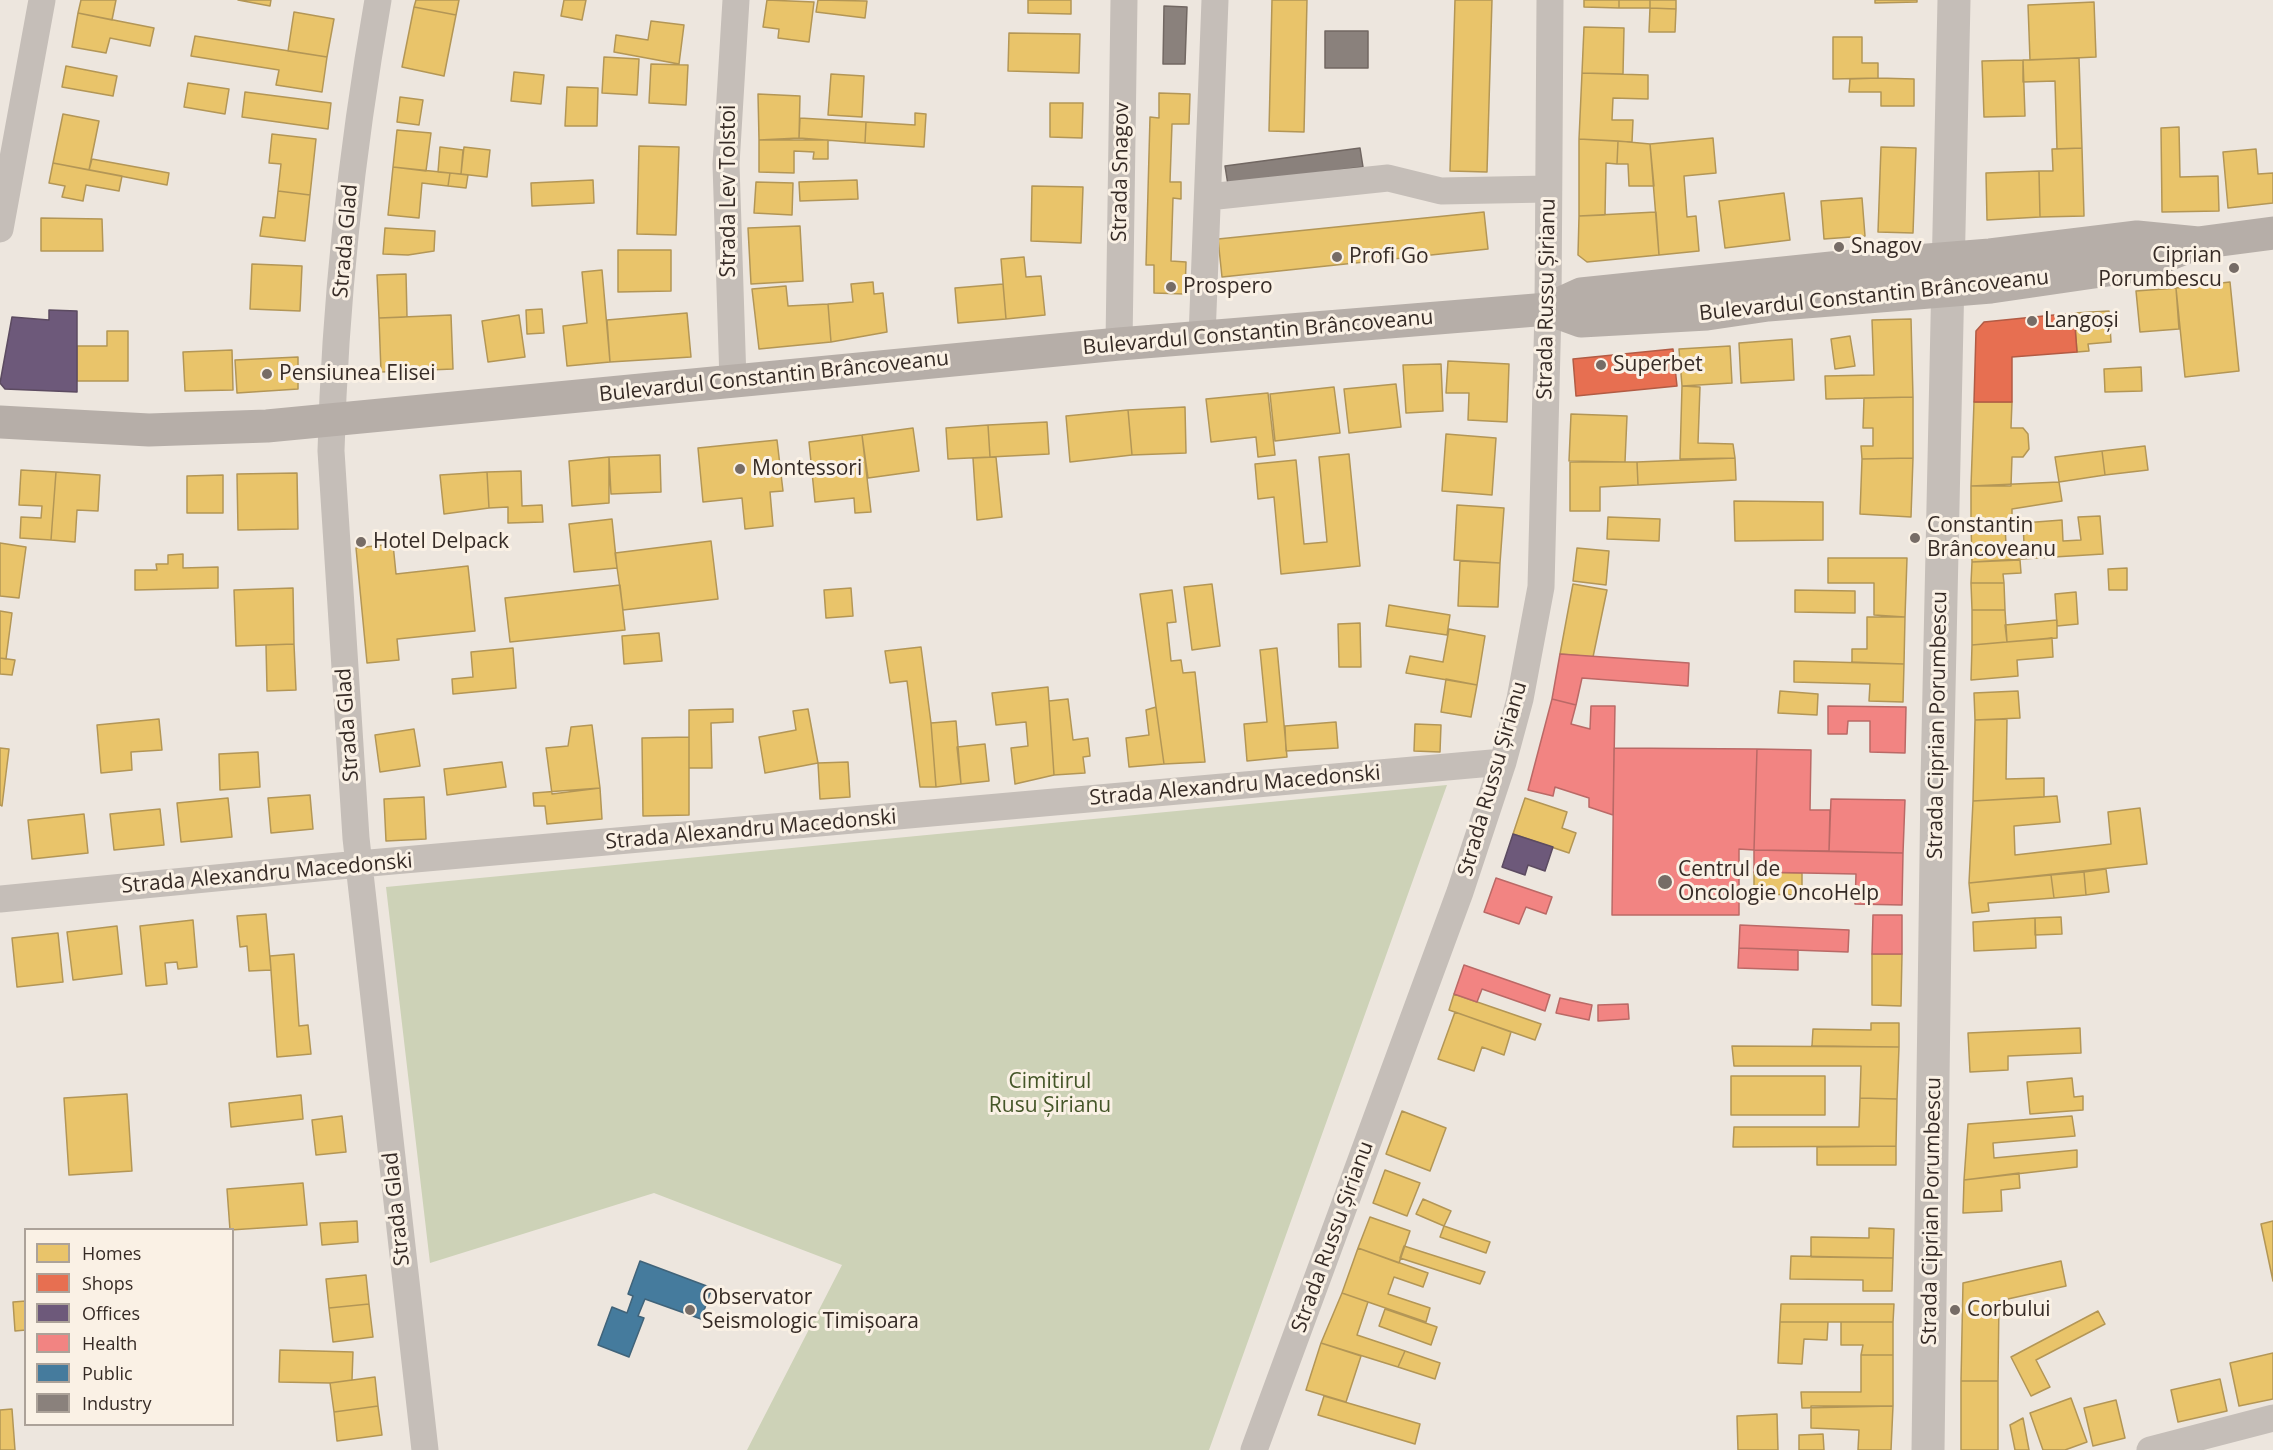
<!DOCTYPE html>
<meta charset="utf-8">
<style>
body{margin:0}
#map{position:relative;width:2273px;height:1450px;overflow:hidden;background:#ede6de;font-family:"Open Sans",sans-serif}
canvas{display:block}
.legend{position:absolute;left:24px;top:1228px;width:210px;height:198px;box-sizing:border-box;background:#faf1e5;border:2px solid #aca299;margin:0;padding:8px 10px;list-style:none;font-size:18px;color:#362b26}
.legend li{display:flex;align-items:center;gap:12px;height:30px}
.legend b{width:30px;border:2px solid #aca299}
</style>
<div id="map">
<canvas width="2273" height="1450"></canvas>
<ul class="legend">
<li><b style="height:16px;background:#e9c46a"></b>Homes</li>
<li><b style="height:16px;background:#e76f51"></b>Shops</li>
<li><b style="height:16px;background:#6d597a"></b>Offices</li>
<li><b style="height:16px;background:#f28482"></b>Health</li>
<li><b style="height:16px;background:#457b9d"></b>Public</li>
<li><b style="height:16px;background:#8a817c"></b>Industry</li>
</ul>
</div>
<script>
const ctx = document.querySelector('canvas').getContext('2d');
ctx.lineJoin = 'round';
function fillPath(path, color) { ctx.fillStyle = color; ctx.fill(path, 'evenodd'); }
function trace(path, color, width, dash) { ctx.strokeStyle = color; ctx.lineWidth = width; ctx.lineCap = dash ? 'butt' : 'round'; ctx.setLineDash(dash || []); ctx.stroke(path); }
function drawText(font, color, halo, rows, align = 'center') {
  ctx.font = font + ' "Open Sans",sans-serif'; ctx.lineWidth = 6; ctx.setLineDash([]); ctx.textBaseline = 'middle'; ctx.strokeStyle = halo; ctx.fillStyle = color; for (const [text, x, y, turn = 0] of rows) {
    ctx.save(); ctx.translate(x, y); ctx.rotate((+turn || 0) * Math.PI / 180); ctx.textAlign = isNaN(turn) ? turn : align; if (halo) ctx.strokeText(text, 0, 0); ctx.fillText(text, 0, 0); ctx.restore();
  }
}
fillPath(new Path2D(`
 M1447,785l-238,665h-462l95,-185 -188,-72 -224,70 -44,-376z`), '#cdd2b7');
const homes = new Path2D(`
 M81,0h35l-4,20 -34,-7z
 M238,0h33l-1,6z
 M416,0h43l-3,15 -42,-8z
 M564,0h22l-4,20 -21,-4z
 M767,0l47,2 -5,40 -31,-4 1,-9 -16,-2z
 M818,0l49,1 -2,17 -49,-6z
 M1028,0h43v14l-43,-1z
 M1272,0h35l-3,132 -35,-1z
 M1455,0h37l-5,172 -37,-1z
 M1584,0h35v8l-35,-1z
 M1619,0h31v8h-31z
 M1650,0h26v9l-26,-1z
 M1875,0h42v2l-42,1z
 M2094,2l2,55 -66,3 -2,-55z
 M414,7l42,8 -12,61 -42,-9z
 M1650,8l26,1 -1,23h-26z
 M294,12l40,7 -7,38 -39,-6z
 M78,13l76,15 -4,18 -40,-8 -4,15 -34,-6z
 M651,21l33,4 -5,39 -65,-12 2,-17 32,5z
 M1584,27l40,1 -1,46 -41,-1z
 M1009,33l71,1 -1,39 -71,-2z
 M195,36l132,21 -5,35 -46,-7 3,-15 -88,-14z
 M1833,37h29v26h16v15l-45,1z
 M604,57l35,2 -2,36 -35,-2z
 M2079,58l3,90 -25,1 -2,-68 -32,1v-22z
 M2023,60l2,56 -41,1 -2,-56z
 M651,64l37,1 -2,40 -37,-2z
 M66,66l51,10 -4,20 -51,-9z
 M514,72l30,3 -3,29 -30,-3z
 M1582,73l66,2v24l-35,-1 -1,22h21l-1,22 -53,-3z
 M831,74l33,2 -2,41 -34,-2z
 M1878,78l36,1v27h-33v-14h-32l1,-13z
 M188,83l41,6 -4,25 -41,-7z
 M567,87l31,1 -1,38h-32z
 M245,92l86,11 -3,26 -86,-12z
 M1159,93l31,1 -1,30h-17l-2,58h11v17l-8,-1 -2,63 15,1 -1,32 -31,-1v-28h-8l4,-148 9,1z
 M758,94l42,2 -1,42 -40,2z
 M400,97l23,3 -4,25 -22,-3z
 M1050,103h33l-1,35 -32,-1z
 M915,113l11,1 -2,33 -59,-4 1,-21 49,3z
 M63,114l36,7 -10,49 -36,-7z
 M800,118l66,4 -1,21 -66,-5z
 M2179,127l1,50 38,-1 1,35 -57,1 -1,-84z
 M397,130l34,3 -5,38 -33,-4z
 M272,134l44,5 -6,56 -32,-4 3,-27 -12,-1z
 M1713,138l3,35 -32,3 3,41 9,-1 3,35 -40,4 -9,-111z
 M1579,139l39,2 -1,23 -11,-1 -1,52 -26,1z
 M759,140h69v19h-15l1,-7 -20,-1v22l-35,-1z
 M1618,141l32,3 4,42h-25l-1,-22h-11z
 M639,146l40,1 -3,88 -39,-1z
 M440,147l23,3 -2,24 -23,-2z
 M464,147l26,3 -3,27 -26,-3z
 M1881,147l35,1 -3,85 -35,-1z
 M2082,148l2,68 -44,1 -1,-46h14l-1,-22z
 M2256,149l2,25 15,-1v30l-45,5 -5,-56z
 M92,159l77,14 -2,12 -78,-15z
 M53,163l69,13 -3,15 -33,-6 -3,16 -21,-4 3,-11 -16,-3z
 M393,167l57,6 -2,13 -26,-3 -3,35 -31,-3z
 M2039,171l1,46 -53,3 -1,-47z
 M450,173l18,2 -2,13 -18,-2z
 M593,180l1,23 -62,3 -1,-23z
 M857,180l1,19 -58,2 -1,-19z
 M756,182l37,1 -1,32 -38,-2z
 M1032,186l51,1 -2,56 -50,-2z
 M278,191l32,4 -5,46 -45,-5 3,-19 12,1z
 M1784,193l6,47 -65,8 -6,-47z
 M1862,198l3,38 -41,3 -3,-38z
 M1484,212l4,37 -266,28 -4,-38z
 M1656,212l3,43 -72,7 -9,-7 1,-39z
 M41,218l61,1 1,32h-62z
 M800,226l3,55 -52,3 -3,-56z
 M385,228l50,3 -1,20 -26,4 -25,-1z
 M618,250h53v41l-53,1z
 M1024,257l2,20 15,-1 4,39 -39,4 -5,-60z
 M252,264l50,2 -2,45 -50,-2z
 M602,270l8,92 -43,4 -4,-40 24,-3 -5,-51z
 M406,274l1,43 -28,1 -2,-43z
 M873,282l1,12 9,-1 4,39 -56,10 -3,-38 25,-2 -2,-18z
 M2230,282l9,89 -54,6 -9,-89z
 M1003,284l3,35 -48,4 -3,-35z
 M786,286l2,20 40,-2 3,38 -72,7 -7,-60z
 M2176,288l3,41 -39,3 -4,-41z
 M542,309l2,24 -17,1 -1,-24z
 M2109,311l2,31 -23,2 1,7 -12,1 -3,-39z
 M687,313l4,44 -81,5 -3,-42z
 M451,315l2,54 -72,3 -2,-54z
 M519,315l6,42 -37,5 -6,-41z
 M1911,319l2,78 -87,2 -1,-23 49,-1 -2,-55z
 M107,331h21v50h-51v-35h30z
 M1850,336l5,30 -20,3 -4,-30z
 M1792,339l2,41 -53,3 -2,-40z
 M1730,346l2,37 -50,3 -3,-37z
 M232,350l1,40 -48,1 -2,-39z
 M298,357v32l-61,4 -2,-33z
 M1448,361l61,3 -2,58 -39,-2 1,-27h-23z
 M1441,364l2,47 -37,2 -3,-48z
 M2141,367l1,24 -37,1 -1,-23z
 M1396,384l5,43 -52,6 -5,-44z
 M1682,386l18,1 -2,56 35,1 2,14 -55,1z
 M1334,387l6,46 -65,8 -5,-47z
 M1268,393l7,62 -17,2 -2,-20 -45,5 -5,-43z
 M1913,397v61l-51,1 -1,-13h12v-18h-10l1,-30z
 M1974,402h38l-1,26h12l5,6 1,15 -6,8h-11l-1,29h-40z
 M1185,407l1,46 -54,2 -4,-45z
 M1128,410l4,45 -62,7 -4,-46z
 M1571,414l56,2 -2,46 -56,-1z
 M1047,422l2,32 -59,3 -2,-32z
 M988,425l2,32 -42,2 -2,-31z
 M913,428l6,43 -51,7 -6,-43z
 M1446,434l50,4 -4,57 -50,-4z
 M862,435l9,77 -16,1 -1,-15 -39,4 -6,-60z
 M777,440l6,51 -13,1 3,34 -28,3 -3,-31 -39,4 -5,-54z
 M2145,446l3,24 -43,5 -3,-24z
 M2102,451l3,24 -46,7 -4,-25z
 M1349,454l11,112 -79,8 -7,-77 -16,2 -3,-35 41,-4 8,84 23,-2 -8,-85z
 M660,455l1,37 -50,2 -2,-37z
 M609,457v46l-37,3 -3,-45z
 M996,457l6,60 -25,3 -4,-62z
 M1735,458l1,22 -98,5 -1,-23z
 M1913,458l-2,59 -51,-3 2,-55z
 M1570,462h67l1,23 -38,2v24h-30z
 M21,470l35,2 -5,68 -31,-2 1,-21 20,1 1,-12 -23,-1z
 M521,471l1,35 20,-1 1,17 -35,1v-16l-19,1 -2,-36z
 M56,472l44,3 -2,36 -21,-1 -2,32 -24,-2z
 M487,472l2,36 -45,6 -4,-39z
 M297,473l1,56 -60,1 -1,-56z
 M223,475v38h-36v-37z
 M2059,482l3,19 -50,8v15h-41v-38z
 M1734,501l89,1v38l-88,1z
 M1457,505l47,3 -4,55 -46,-3z
 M2100,516l3,38 -131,8 -1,-38h34l1,21 18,-1 -1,-21 39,-3 1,21 18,-1 -3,-23z
 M1608,517l52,2 -1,22 -52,-2z
 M612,519l5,49 -43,4 -5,-48z
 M711,541l7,58 -95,11 -8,-57z
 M0,543l26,4 -7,51 -19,-2z
 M393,544l3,30 72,-8 7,65 -78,8 2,21 -32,3 -11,-115z
 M1577,548l32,3 -3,34 -33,-4z
 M183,554v14l35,-1v21l-83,2v-20h22l-1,-6h12v-9z
 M1828,558h79l-2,59 -31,-2v-32h-46z
 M2020,560l1,13 -18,1 1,9h-33l1,-21z
 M1460,561l40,2 -2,44 -40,-1z
 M2127,568v22h-18l-1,-21z
 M1971,583h33l1,27h-33z
 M1212,584l8,62 -28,4 -8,-63z
 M1573,584l34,6 -14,67 -33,-3z
 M620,585l5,45 -115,12 -5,-44z
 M293,588l1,56 -58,2 -2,-56z
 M851,588l2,28 -27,2 -2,-28z
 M1172,590l4,32 -9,1 4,38 10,-1 2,13 12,-1 10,90 -41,2 -24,-170z
 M1795,590l60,1v22l-60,-1z
 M2076,592l2,32 -21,2 -2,-32z
 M1389,605l61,10 -3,20 -61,-9z
 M1972,610h33l2,32 -35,3z
 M0,611l12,2 -6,46 -6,-1z
 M1867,617h38l-1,47 -52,-2v-13h15z
 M2057,620v18l-50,4 -2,-17z
 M1360,623l1,44h-22l-1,-43z
 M1449,629l36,7 -8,49 -71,-12 4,-17 33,6z
 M659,633l3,28 -38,3 -2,-28z
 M2052,638l1,19 -36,3 1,16 -47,4 1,-35z
 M294,644l2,46 -29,1 -1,-46z
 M921,647l10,76 5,64h-16l-13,-106 -17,2 -5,-32z
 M513,648l3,40 -63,6 -1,-15 21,-2 -2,-25z
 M1277,648l10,109 -40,4 -3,-37 23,-2 -7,-72z
 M0,658l15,2 -3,15 -12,-1z
 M1794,661l110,3 -1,38 -34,-1 1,-17 -76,-2z
 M1446,679l31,6 -6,32 -30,-5z
 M1048,687l6,88 -39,9 -4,-36 17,-2 -2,-24 -30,3 -4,-32z
 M1780,691l38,3 -1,21 -39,-2z
 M2018,691l2,27 -45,2 -1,-27z
 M1068,699l5,41 15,-2 2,18 -7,1 2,16 -31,2 -5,-74z
 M1156,707l8,57 -35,3 -3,-29 23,-3 -3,-25z
 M733,709v13l-22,1 1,45h-23v-58z
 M808,709l10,54 -53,10 -6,-36 37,-7 -3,-19z
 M159,719l3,31 -31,2 1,18 -31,3 -4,-48z
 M2007,719l-1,60 38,-1v19l-71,4 2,-81z
 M956,721l5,63 -25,3 -5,-64z
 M1336,722l2,26 -52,3 -1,-25z
 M1415,724l26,1 -1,27 -26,-1z
 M592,725l8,63 -48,6 -6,-46 22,-2 3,-19z
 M414,729l6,37 -40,6 -5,-37z
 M689,737v78l-46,1 -1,-78z
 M985,744l4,37 -28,3 -4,-37z
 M0,748l9,1 -7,57 -2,-1z
 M258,752l2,35 -40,3 -1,-36z
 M502,762l4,25 -59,8 -3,-26z
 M848,762l2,35 -30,2 -2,-36z
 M600,788l2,31 -55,5 -2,-18h-11l-1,-13z
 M310,795l3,34 -42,4 -3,-35z
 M2057,796l3,26 -46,4 1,29 96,-11 -3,-32 32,-4 7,56 -178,19 4,-82z
 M424,797l2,42 -40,2 -2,-42z
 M228,798l4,39 -51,5 -4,-39z
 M1525,798l42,14 -5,16 14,5 -7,20 -56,-19z
 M160,809l4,36 -50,5 -4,-36z
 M84,814l4,39 -56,6 -4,-39z
 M2106,869l3,23 -23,3 -2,-23z
 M1754,872l48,1v22l-48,-1z
 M2084,872l2,23 -32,3 -3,-23z
 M2051,875l3,23 -66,5 1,8 -17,2 -3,-30z
 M266,914l5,56 -22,1 -2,-25 -7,1 -3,-31z
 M2061,917l1,17 -27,1v-17z
 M2035,918l1,30 -62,3 -1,-29z
 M193,920l4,47 -19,2 -1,-7 -12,1 2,21 -21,2 -6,-60z
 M117,926l5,48 -49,6 -6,-48z
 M58,933l5,49 -46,5 -5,-49z
 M294,954l5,72 9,-1 3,29 -34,3 -7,-101z
 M1872,954h30l-1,52 -29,-1z
 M1454,994l87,30 -6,16 -86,-30z
 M1455,1012l56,20 -7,23 -22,-8 -8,24 -36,-12z
 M1871,1023h28v24l-87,-1 1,-17 58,1z
 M2080,1028l1,25 -73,3v14l-38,2 -2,-39z
 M1732,1046l167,1 -2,52 -37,-1 1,-32h-127z
 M1731,1076h94v39h-94z
 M2072,1078l2,19 9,-1v14l-53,4 -3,-32z
 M127,1094l5,77 -63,4 -5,-77z
 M301,1095l2,24 -72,8 -2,-24z
 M1860,1098l37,1 -1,47 -163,1 1,-20h125z
 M1402,1111l44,17 -16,43 -44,-17z
 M342,1116l4,36 -30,3 -4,-35z
 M2072,1116l3,20 -82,7 1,15 83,-8v17l-113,13 4,-56z
 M1896,1146v19h-79v-18z
 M1385,1170l35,13 -13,33 -34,-13z
 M2019,1173l1,15 -19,2 1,21 -39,2 1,-33z
 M303,1183l4,42 -77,5 -3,-41z
 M1423,1199l28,12 -7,15 -28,-12z
 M1370,1217l40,14 -11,32 -41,-15z
 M357,1221l1,21 -36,3 -2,-22z
 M2273,1221v60l-12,-57z
 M1444,1226l46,16 -4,11 -46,-16z
 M1869,1228l25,1 -1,29 -82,-1v-20l58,1z
 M1404,1246l81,26 -5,12 -80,-26z
 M1358,1248l70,25 -5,14 -29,-10 -6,17 42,14 -4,14 -84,-29z
 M1791,1256l102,2 -1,33h-29v-11l-73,-1z
 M2061,1261l5,25 -67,15 -1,80h-37l2,-98z
 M366,1275l3,29 -40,4 -3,-29z
 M1342,1293l26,9 -11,33 48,16 -7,16 -77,-24z
 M26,1301v29l-11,1 -2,-29z
 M369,1304l4,33 -40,5 -4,-34z
 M1781,1304h113l-1,18h-113z
 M1385,1309l52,18 -6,18 -52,-19z
 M2098,1311l7,13 -69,36 14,27 -19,9 -20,-39z
 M1780,1322h48l-1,18 -23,-1 -2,25 -24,-1z
 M1841,1322h52v33h-32l2,-10h-22z
 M1321,1343l40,13 -15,46 -40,-12z
 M280,1350l73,2 -1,28 -22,3 -51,-1z
 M1405,1351l35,12 -5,16 -37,-12z
 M2273,1353v46l-34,7 -9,-43z
 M1861,1355h32v51l-91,2 -1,-16h60z
 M375,1377l3,29 -44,6 -4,-29z
 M2220,1379l7,32 -49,11 -7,-32z
 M1961,1381h37v69h-37z
 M1324,1396l96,28 -5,20 -97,-29z
 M2071,1398l16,44 -22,8h-22l-13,-37z
 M2116,1400l9,38 -32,8 -9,-38z
 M378,1406l4,29 -45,6 -3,-29z
 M1811,1406h82l-2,44h-33l1,-20 -48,-2z
 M12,1409l3,41h-15v-40z
 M1777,1414l1,36h-40l-1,-34z
 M2023,1418l6,32h-14l-5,-25z
 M1823,1434l1,16h-25v-15z`);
fillPath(homes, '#e9c46a');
trace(homes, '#b39656', 1.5);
const shops = new Path2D(`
 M2074,313l3,39 -65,5v45h-38l2,-71 8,-9z
 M1673,349l4,37 -101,10 -3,-37z`);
fillPath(shops, '#e76f51');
trace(shops, '#b25b44', 1.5);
const offices = new Path2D(`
 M49,310l28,1v81l-72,-3 -5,-6 12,-66 37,3z
 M1513,834l40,13 -8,24 -17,-6 -3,10 -23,-8z`);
fillPath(offices, '#6d597a');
trace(offices, '#5c4b61', 1.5);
const health = new Path2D(`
 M1560,654l129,9 -1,23 -106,-8 -6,27 -24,-6z
 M1552,699l24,6 -5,19 19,5 1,-23h24l-2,109 -24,-8v-9l-34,-11 -2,9 -25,-6z
 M1828,706l78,1 -1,46 -35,-1v-31h-22l-1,13h-19z
 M1614,748l143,1 -3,101 -15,-1v66h-127z
 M1757,749l54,1 -1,60h20l-1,41 -75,-1z
 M1831,799l74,1 -2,53 -74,-2z
 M1754,850l149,3 -1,52 -47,-1 1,-30 -102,-2z
 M1496,878l56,19 -6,17 -20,-7 -7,17 -35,-12z
 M1873,915h29v39h-30z
 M1740,925l109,5 -1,22 -109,-4z
 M1739,948l59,2v20l-60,-2z
 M1464,965l86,30 -5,16 -63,-22 -5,13 -23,-8z
 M1560,998l32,7 -3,15 -33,-7z
 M1628,1004l1,15 -31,2v-16z`);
fillPath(health, '#f28482');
trace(health, '#ba6966', 1.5);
const public = new Path2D(`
 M640,1261l72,27 -11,31 -56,-20 -7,17 6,2 -15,39 -31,-12 14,-38 15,6 6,-17 -5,-2z`);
fillPath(public, '#457b9d');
trace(public, '#406379', 1.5);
const industry = new Path2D(`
 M1164,6l23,1 -2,57h-22z
 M1325,31h43v37h-43z
 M1360,148l3,19 -135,18 -3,-19z`);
fillPath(industry, '#8a817c');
trace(industry, '#716762', 1.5);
trace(new Path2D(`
 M378,0c-26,148 -43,301 -47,451l25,387 69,612
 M1208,197l180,-19 53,13 107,-2
 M0,229l42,-229
 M1202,337l13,-337
 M1119,344l5,-344
 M733,381l-7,-217 10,-164
 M0,899l359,-35 1144,-102
 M1254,1450l206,-558 43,-130 17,-63 21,-112 7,-278 2,-309
 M2150,1450l123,-32`), '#c5beb8', 27);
trace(new Path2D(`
 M1928,1450l9,-668 17,-782`), '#c5beb8', 33);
trace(new Path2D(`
 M1548,309l33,12 126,-7 61,-9 223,-18 151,-22 56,-22 75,-10
 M0,422l149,8 118,-4 852,-82 429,-35 33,-15 260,-27 149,-12 147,-18 61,6`), '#b6aea8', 33);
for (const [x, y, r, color] of [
 [1839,247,6,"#766c66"],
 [1337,257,6,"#766c66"],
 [2234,268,6,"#766c66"],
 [1171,287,6,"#766c66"],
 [2032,321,6,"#766c66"],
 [1601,365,6,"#766c66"],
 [267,374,6,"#766c66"],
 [740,469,6,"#766c66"],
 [1915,538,6,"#766c66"],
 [361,542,6,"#766c66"],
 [1665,882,8,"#766c66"],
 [690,1310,6,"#766c66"],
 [1955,1310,6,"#766c66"]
]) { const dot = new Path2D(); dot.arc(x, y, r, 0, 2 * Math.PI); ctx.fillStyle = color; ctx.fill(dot); trace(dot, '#faf1e5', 2); }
drawText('21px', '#362b26', '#faf1e5', [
 ["Strada Snagov",1121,172,-89],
 ["Strada Lev Tolstoi",729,191,-90],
 ["Strada Glad",346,241,-85],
 ["Bulevardul Constantin Brâncoveanu",1874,296,-6],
 ["Strada Russu Șirianu",1547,299,-89],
 ["Bulevardul Constantin Brâncoveanu",1258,333,-5],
 ["Bulevardul Constantin Brâncoveanu",774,377,-6],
 ["Strada Glad",348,725,-94],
 ["Strada Ciprian Porumbescu",1938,725,-89],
 ["Strada Russu Șirianu",1493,779,-74],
 ["Strada Alexandru Macedonski",1235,786,-5],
 ["Strada Alexandru Macedonski",751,830,-5],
 ["Strada Alexandru Macedonski",267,874,-5],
 ["Strada Glad",397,1209,-96],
 ["Strada Ciprian Porumbescu",1932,1211,-89],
 ["Strada Russu Șirianu",1333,1237,-70]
]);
drawText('21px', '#362b26', '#faf1e5', [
 ["Snagov",1851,247],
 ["Ciprian",2222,256,"right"],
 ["Porumbescu",2222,280,"right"],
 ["Profi Go",1349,257],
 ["Prospero",1183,287],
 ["Langoși",2044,321],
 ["Superbet",1613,365],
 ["Pensiunea Elisei",279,374],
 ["Montessori",752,469],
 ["Constantin",1927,526],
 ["Brâncoveanu",1927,550],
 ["Hotel Delpack",373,542],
 ["Centrul de",1678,870],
 ["Oncologie OncoHelp",1678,894],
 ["Observator",702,1298],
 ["Seismologic Timișoara",702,1322],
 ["Corbului",1967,1310]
], 'left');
drawText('21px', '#445628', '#faf1e5', [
 ["Cimitirul",1050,1082],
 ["Rusu Șirianu",1050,1106]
]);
</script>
